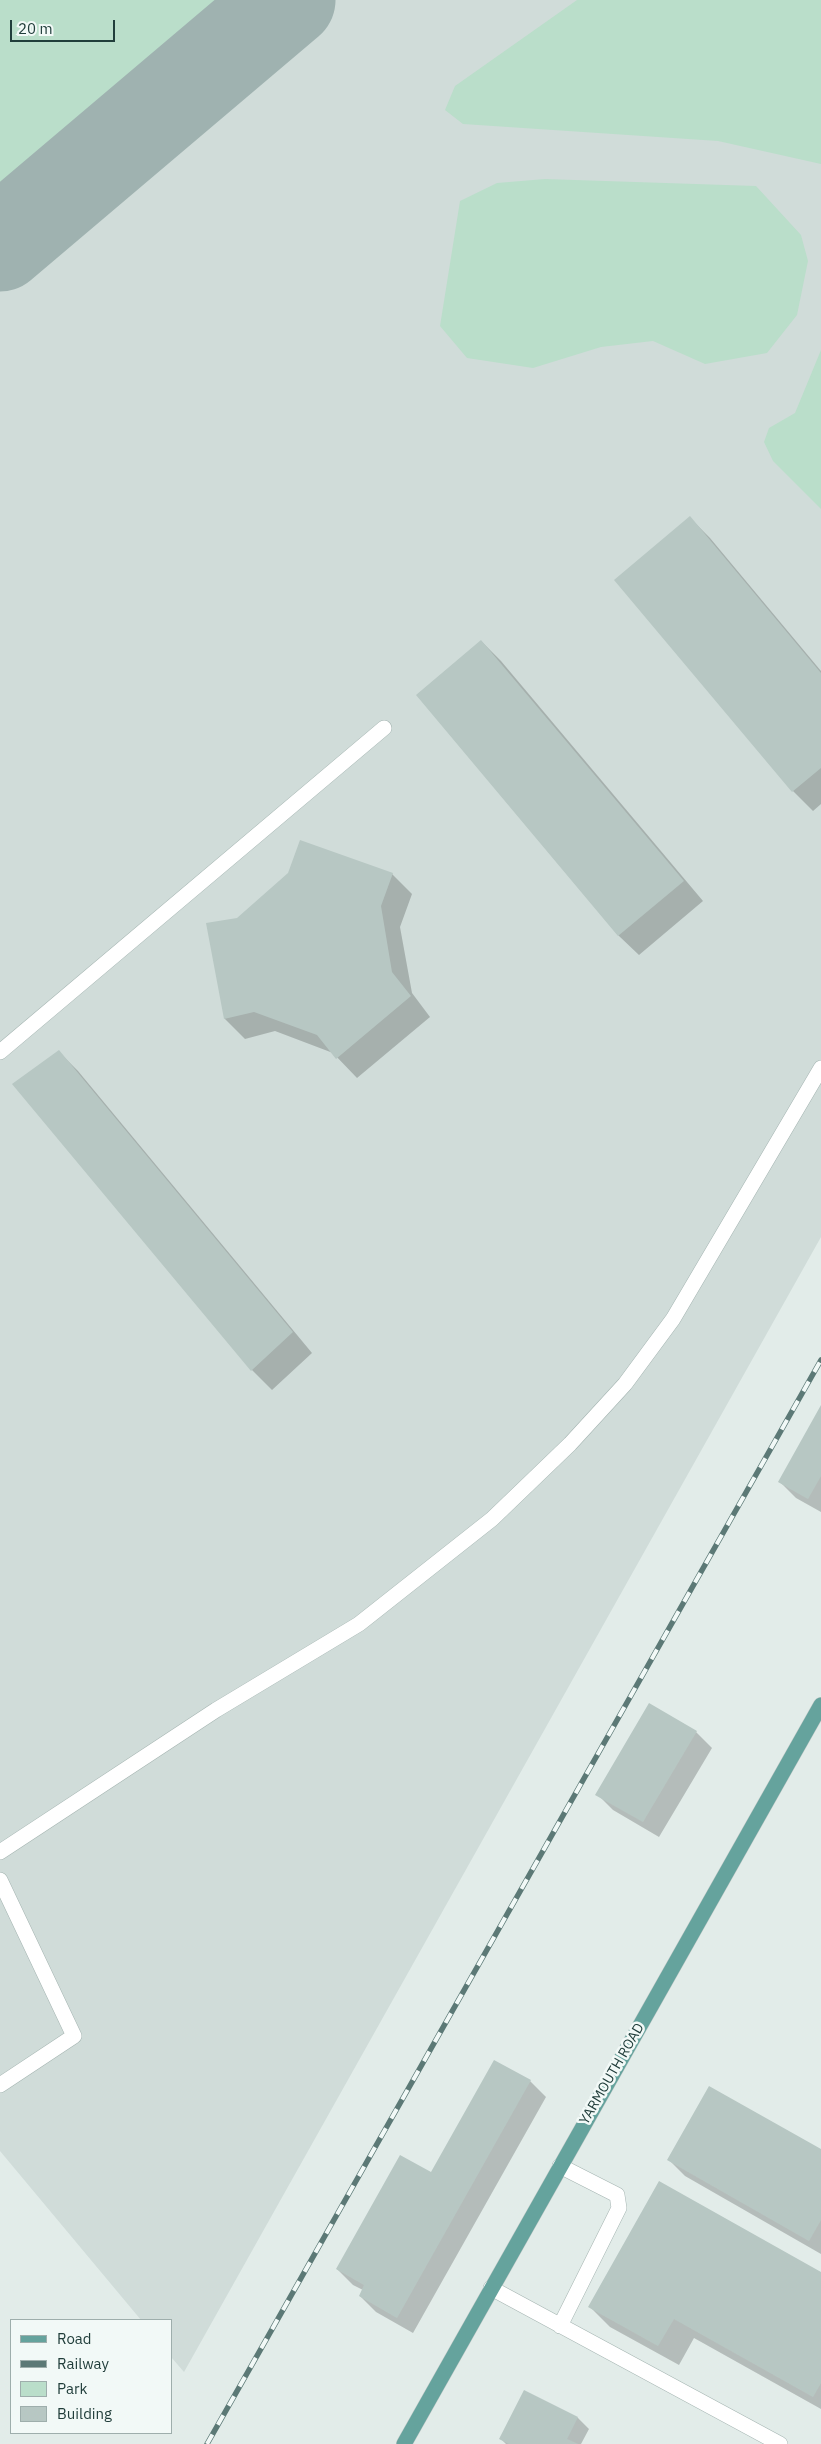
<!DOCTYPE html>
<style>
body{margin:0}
#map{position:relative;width:821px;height:2444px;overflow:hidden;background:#e2ece9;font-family:"IBM Plex Sans",sans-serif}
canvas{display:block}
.legend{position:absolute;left:10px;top:2319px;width:162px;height:115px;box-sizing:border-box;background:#f2f9f7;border:1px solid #9eaeac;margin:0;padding:6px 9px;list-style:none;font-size:15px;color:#213e3b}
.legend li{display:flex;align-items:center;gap:10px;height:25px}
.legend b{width:25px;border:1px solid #9eaeac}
.scale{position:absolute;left:10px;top:20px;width:105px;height:22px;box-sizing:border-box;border:2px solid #213e3b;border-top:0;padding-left:6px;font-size:15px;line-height:18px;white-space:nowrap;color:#213e3b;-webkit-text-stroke:4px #f2f9f7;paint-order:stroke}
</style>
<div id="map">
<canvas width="821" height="2444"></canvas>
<ul class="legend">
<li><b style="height:6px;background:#65a39d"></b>Road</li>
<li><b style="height:6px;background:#5c7976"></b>Railway</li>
<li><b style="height:14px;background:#badeca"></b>Park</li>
<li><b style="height:14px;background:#b7c7c3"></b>Building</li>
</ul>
<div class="scale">20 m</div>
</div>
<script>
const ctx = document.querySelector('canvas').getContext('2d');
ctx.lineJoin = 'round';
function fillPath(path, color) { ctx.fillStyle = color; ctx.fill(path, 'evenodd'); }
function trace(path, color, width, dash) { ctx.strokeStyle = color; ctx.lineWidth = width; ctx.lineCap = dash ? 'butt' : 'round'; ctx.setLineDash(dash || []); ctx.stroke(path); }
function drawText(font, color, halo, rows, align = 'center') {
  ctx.font = font + ' "IBM Plex Sans",sans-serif'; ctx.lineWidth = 5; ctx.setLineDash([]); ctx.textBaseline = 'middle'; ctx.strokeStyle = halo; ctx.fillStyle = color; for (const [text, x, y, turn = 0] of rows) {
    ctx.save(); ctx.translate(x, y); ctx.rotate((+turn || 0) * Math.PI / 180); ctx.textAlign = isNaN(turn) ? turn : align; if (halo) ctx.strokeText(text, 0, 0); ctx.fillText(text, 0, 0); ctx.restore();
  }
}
fillPath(new Path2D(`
 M0,0h821v1237l-637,1135 -13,-15v-37h-30l-141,-169z`), '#d0dcd9');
fillPath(new Path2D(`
 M0,0h235l-235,203z
 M577,0h244v164l-103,-23 -255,-17 -18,-14 10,-24z
 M545,179l211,7 45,49 7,26 -11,54 -30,38 -62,11 -52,-23 -52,6 -68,21 -66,-10 -27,-32 20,-125 37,-18z
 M821,350v159l-48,-48 -9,-19 5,-14 26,-15z`), '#badeca');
fillPath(new Path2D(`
 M690,518l20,20 111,133v133l-8,7 -20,-20z
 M481,641l20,20 202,240 -64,54 -20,-19 -202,-241z
 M392,874l20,20 -12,33 12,66 18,24 -73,61 -24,-25 -58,-22 -30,8 -20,-20 -18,-95 30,-5z
 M58,1051l20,20 234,282 -40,37 -20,-20z
 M821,1408v104l-25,-14 -16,-16z
 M696,1732l16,16 -53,89 -46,-27 -16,-16z
 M530,2081l16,16 -133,236 -37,-21 -16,-16 3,-6 -10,-5 -16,-16 94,-95z
 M821,2151v103l-136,-78 -16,-16z
 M821,2273v136l-127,-71 -15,27 -69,-38 -20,-20z
 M524,2392l54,26 11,11 -8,15h-75l-5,-5z`), '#0003');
trace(new Path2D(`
 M0,244l288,-244`), '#9fb2b0', 95);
fillPath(new Path2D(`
 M690,516l131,157v95l-29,24 -178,-212z
 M481,640l203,241 -66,55 -202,-241z
 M300,840l93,33 -12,33 11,66 19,24 -75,63 -19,-24 -63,-23 -30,7 -18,-96 31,-5 51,-45z
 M59,1050l234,282 -42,39 -239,-287z
 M821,1405v71l-13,23 -30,-17z
 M649,1703l48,28 -54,91 -48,-27z
 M494,2060l37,20 -134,238 -38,-22 5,-11 -28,-16 64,-114 31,17z
 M709,2086l112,63v71l-12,21 -142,-81z
 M659,2181l162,91v111l-8,14 -139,-78 -16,27 -70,-39z
 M524,2390l54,27 -11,22 11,5h-69l-10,-5z`), '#b7c7c3');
const minor = new Path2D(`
 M0,1052l384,-324
 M0,1852l216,-142 143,-86 133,-105 78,-75 55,-60 48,-65 148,-251
 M0,1880l74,156 -74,49
 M560,2166l57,29 2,13 -59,118
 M491,2288l289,156`);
const major = new Path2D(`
 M404,2444l417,-739`);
trace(minor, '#a4b4b1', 16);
trace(major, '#c1c9c8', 16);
trace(minor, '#fff', 15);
trace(major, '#65a39d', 15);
const rail = new Path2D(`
 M207,2444l614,-1084`);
trace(rail, '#5c7976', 5.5);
trace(rail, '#f2f9f7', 4, [11]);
drawText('14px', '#213e3b', '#f2f9f7', [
 ["YARMOUTH ROAD",612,2074,-60]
]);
</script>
